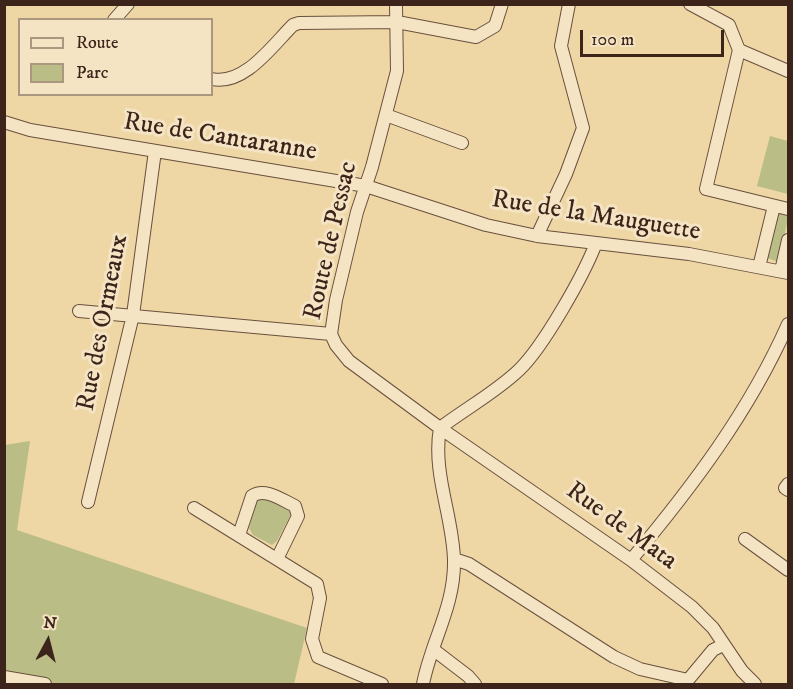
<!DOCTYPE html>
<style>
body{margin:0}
#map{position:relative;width:793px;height:689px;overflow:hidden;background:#eed6a5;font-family:"IM FELL DW Pica",serif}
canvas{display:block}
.frame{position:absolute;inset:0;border:6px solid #3d241a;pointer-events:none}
.legend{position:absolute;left:18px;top:18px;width:195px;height:78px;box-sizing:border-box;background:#f4e4c4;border:2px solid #ab9780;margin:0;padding:8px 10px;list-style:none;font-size:18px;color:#3d241a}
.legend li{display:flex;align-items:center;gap:12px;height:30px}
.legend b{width:30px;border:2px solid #ab9780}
.north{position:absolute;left:18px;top:611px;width:60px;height:60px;-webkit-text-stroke:4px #f4e4c4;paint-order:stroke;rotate:7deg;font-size:16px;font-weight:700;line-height:24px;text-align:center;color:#3d241a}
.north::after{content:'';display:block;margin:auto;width:21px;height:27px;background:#3d241a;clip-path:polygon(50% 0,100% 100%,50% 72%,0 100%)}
.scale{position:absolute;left:580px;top:30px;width:144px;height:27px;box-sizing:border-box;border:3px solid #3d241a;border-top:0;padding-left:8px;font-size:18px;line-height:21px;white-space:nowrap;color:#3d241a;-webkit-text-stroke:4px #f4e4c4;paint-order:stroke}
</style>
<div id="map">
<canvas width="793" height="689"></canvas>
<div class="frame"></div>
<ul class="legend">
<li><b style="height:8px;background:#f4e4c4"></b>Route</li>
<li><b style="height:16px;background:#babd86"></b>Parc</li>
</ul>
<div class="north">N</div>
<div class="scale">100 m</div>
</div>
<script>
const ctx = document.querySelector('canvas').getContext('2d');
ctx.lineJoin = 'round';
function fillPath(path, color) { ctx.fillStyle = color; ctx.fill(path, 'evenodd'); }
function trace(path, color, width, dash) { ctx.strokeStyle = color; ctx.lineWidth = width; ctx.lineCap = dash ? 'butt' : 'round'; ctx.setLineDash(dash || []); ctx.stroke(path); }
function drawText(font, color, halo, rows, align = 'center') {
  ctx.font = font + ' "IM FELL DW Pica",serif'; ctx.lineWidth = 6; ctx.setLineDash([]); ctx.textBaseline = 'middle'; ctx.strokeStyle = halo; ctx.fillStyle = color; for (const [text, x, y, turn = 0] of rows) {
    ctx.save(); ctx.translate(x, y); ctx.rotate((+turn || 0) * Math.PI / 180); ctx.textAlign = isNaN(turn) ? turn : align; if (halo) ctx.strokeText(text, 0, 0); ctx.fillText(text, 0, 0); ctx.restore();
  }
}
fillPath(new Path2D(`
 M770,136l18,5v53l-31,-8z
 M778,212l10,2v5l-9,40 -3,2 -9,-3z
 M30,441l-13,89 290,98 -13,56h-289v-239z
 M265,498l23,10 3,6 -14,27 -5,4 -19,-10 -4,-7 8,-28z`), '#babd86');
const minor = new Path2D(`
 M396,4l1,67 -25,96 -15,45 -21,88 -5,34 5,11 13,16 91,67 191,132 61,47 21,21 29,43 13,13
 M690,4l39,21 10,25 -33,139 82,20
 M114,20l14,-16
 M739,50l49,21
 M212,79c32,7 60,-33 81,-54l6,-2 98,-1 79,15 19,-11 7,-22
 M386,115l76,28
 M4,122l26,8 336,56 120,39 51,11 152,18 99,19
 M537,236l29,-62 17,-46 -22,-82 8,-42
 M759,267l15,-61
 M781,271l7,-31
 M79,311l252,23
 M440,428c25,-19 56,-36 79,-58 24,-23 65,-95 77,-127
 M788,484l-3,4 3,2
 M88,502l45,-187 22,-164
 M194,508l123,76 3,14 -8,41 6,18 64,27
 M239,535l13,-39c13,-9 30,4 43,10l3,10 -21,43
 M745,539l43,31
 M454,559l15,5 145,93 26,12 48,11 25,-30 10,-5
 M631,560c61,-73 118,-148 157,-236
 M434,650l34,26 7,8
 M4,677l41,7
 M423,684c8,-42 32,-78 31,-124 -1,-44 -22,-87 -14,-132`);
trace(minor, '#69503d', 14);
trace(minor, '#f4e4c4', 12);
drawText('26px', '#3d241a', '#f4e4c4', [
 ["Rue de Cantaranne",220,138,9],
 ["Rue de la Mauguette",596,217,9],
 ["Route de Pessac",332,241,-77],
 ["Rue des Ormeaux",104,323,-79],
 ["Rue de Mata",621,527,36]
]);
</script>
